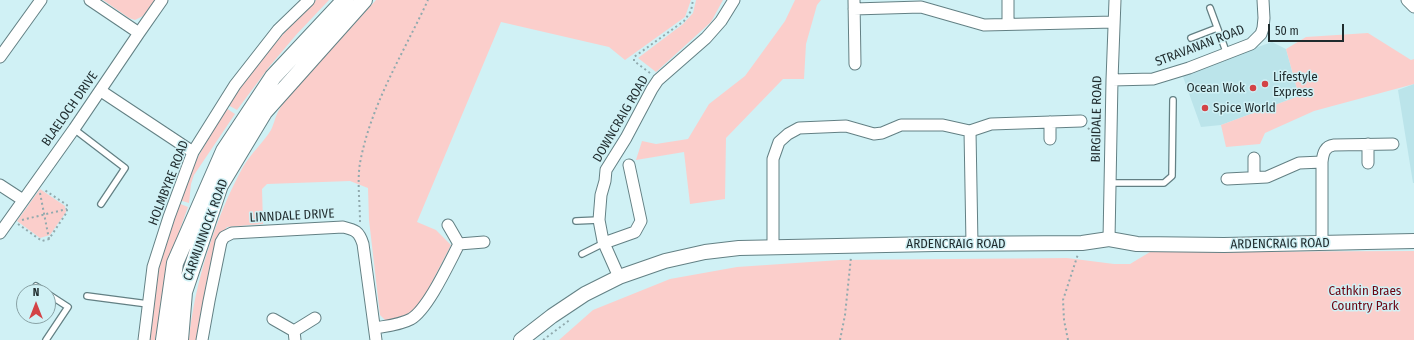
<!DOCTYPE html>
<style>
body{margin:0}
#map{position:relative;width:1414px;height:340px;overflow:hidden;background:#d0f1f5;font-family:"Fira Sans Condensed",sans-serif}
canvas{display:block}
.north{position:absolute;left:16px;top:284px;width:40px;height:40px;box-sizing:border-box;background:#d0f1f5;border:1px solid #89a2a5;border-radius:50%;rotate:0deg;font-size:11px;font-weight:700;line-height:16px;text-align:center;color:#1f2b2d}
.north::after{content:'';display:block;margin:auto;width:14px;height:18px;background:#d34346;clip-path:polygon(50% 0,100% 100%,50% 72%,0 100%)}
.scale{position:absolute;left:1268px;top:24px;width:76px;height:18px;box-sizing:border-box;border:2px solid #1f2b2d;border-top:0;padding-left:5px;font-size:12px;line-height:14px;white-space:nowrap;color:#1f2b2d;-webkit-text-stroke:3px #d0f1f5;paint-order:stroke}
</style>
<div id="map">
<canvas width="1414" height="340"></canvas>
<div class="north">N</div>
<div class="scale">50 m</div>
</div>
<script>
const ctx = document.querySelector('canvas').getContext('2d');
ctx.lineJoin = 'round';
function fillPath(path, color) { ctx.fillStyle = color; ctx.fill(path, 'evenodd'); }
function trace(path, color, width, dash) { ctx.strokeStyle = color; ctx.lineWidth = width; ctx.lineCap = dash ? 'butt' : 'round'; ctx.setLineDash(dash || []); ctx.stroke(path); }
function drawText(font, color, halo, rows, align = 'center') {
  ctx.font = font + ' "Fira Sans Condensed",sans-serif'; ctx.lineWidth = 3; ctx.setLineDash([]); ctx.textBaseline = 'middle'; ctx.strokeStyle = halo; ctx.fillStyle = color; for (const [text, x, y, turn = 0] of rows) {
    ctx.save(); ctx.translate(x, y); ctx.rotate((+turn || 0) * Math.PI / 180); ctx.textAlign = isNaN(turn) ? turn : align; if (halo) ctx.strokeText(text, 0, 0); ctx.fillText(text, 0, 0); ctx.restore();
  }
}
fillPath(new Path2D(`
 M1272,42l14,7 13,47 -78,29 -20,2 -19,-53z
 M1414,84v99h-1l-15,-93z`), '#bbe4ea');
fillPath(new Path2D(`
 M103,0h52l-12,16 -8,4 -6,-2z
 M316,0h13l-33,35 -27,32 -32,43 -9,-5 26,-37 37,-43z
 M376,0h315l-6,17 -60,43 -16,-13 -108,-25 -84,200 19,8 15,15 -31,60 -14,12 -20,4 -6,-6 -11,-95 -1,-32 -18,-7 -83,3 -5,5 1,35 -36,3 -9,12 -12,45 -9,56h-8c5,-56 27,-124 54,-173 8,-14 20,-24 28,-37 3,-6 4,-13 8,-20 2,-4 5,-8 8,-12z
 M696,0h27l-12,22 -55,50 -18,-14 45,-34 10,-11z
 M795,0h26l-4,5 -11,39 -2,35h-21l-57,59 -1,61 -35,5 -6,-52 -48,8 6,-19 14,3 32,-5 21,-35 36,-28 40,-55z
 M1368,33l43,27 3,-1v25l-100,27 -49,22 -5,11 -34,3 -5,-22 78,-29 -13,-47 20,-12z
 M226,108l9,6 -41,61 -3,9 -2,19 -10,-3 19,-43z
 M40,189l25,17 1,6 -16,23 -10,3 -23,-17z
 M178,203l10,4 -14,39 -8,32 -11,62h-6l2,-37 8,-39z
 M1414,251v89h-855l34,-30 77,-31 67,-12 103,-7 227,-2 47,6h16l20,-12z`), '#fbcecb');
const service = new Path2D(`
 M1210,8l17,46
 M1191,38l26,-10
 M74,129l51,39 -24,36
 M1110,183h54l8,-7 1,-76
 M576,221l23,-1
 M582,254l22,-11
 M36,286l9,6
 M87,296l61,8
 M46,340l22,-33 -20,-13`);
const minor = new Path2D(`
 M90,0l49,33
 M854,0l1,64
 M1407,0l7,7
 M854,9l67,-2 63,18 130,-3
 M1008,24v-24
 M0,57l41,-57
 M1112,80l41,-1 36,-11 62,-24 10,-10 2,-6 1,-10 -1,-18
 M101,91l92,61
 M970,131l2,113
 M1050,139v-17
 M1368,144v19
 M1254,158v19
 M1227,179l40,-2 32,-14 23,-1
 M0,185l23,15
 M0,233l74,-104 65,-96 23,-33
 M1109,239l3,-159 3,-80
 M604,243l31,-11 6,-11 -12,-56
 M1322,243v-81c1,-9 3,-16 12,-17l59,-1
 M459,244l25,-2
 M773,247v-88l6,-17 9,-8 11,-6 47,-2 28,8 8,-1 19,-8h42l27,6 21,-7 90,-3
 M619,277l-16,-36 -4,-21 2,-25 4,-14 1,-11 20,-32 26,-49 6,-9 48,-42 15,-17 13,-21
 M273,319l21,12
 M375,328c11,-2 25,-3 36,-9 17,-10 38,-56 48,-75l-11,-19
 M144,340l9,-73 16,-50 24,-65 42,-67 43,-55 31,-30
 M202,340l7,-39 12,-59 3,-5 8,-4 111,-6c12,3 16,4 20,17l13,96
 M295,340l-1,-9 21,-13`);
const tertiary = new Path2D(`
 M521,340l31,-24 33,-22 34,-17 46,-16 40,-9 34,-4 196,-4 147,-1 27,-4 28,5 87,1 190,-4`);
const secondary = new Path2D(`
 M164,340l11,-77 49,-112 49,-74 72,-77
 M180,340l4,-48 36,-107 44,-73 100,-112`);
trace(service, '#638084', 8);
trace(minor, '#638084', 13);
trace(tertiary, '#638084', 16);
trace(secondary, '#638084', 18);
trace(new Path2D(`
 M650,73l-16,-12v-4l50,-36 7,-10 2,-11
 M1088,128l12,12
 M40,193l9,46
 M22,220l45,-11
 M360,222c0,-18 -3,-41 0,-59 11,-59 43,-109 68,-163
 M18,224l24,17 7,-2 18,-27v-7l-24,-16
 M543,340l28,-21
 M840,340l5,-25 6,-58
 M1068,340l-4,-20 -1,-20 15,-46`), '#91aaae', 2, [2, 3]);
trace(service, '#fff', 5.5);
trace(minor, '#fff', 11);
trace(tertiary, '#fff', 14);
trace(secondary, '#fff', 16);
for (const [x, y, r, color] of [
 [1265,84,4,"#d34346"],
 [1253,88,4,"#d34346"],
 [1205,108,4,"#d34346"]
]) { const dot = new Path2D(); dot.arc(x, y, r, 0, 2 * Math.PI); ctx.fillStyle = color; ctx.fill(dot); trace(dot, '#d0f1f5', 1.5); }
drawText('13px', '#1f2b2d', '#d0f1f5', [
 ["STRAVANAN ROAD",1200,46,-21],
 ["BLAELOCH DRIVE",70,109,-55],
 ["DOWNCRAIG ROAD",621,119,-60],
 ["BIRGIDALE ROAD",1097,119,-89],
 ["HOLMBYRE ROAD",169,183,-69],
 ["LINNDALE DRIVE",292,216,-3],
 ["CARMUNNOCK ROAD",206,230,-70],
 ["ARDENCRAIG ROAD",956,244],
 ["ARDENCRAIG ROAD",1280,244,-1]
]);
drawText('13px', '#1f2b2d', '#d0f1f5', [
 ["Lifestyle",1273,77],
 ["Express",1273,92],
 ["Ocean Wok",1245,88,"right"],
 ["Spice World",1213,108]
], 'left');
drawText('13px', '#6b0512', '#d0f1f5', [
 ["Cathkin Braes",1365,291],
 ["Country Park",1365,306]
]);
</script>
